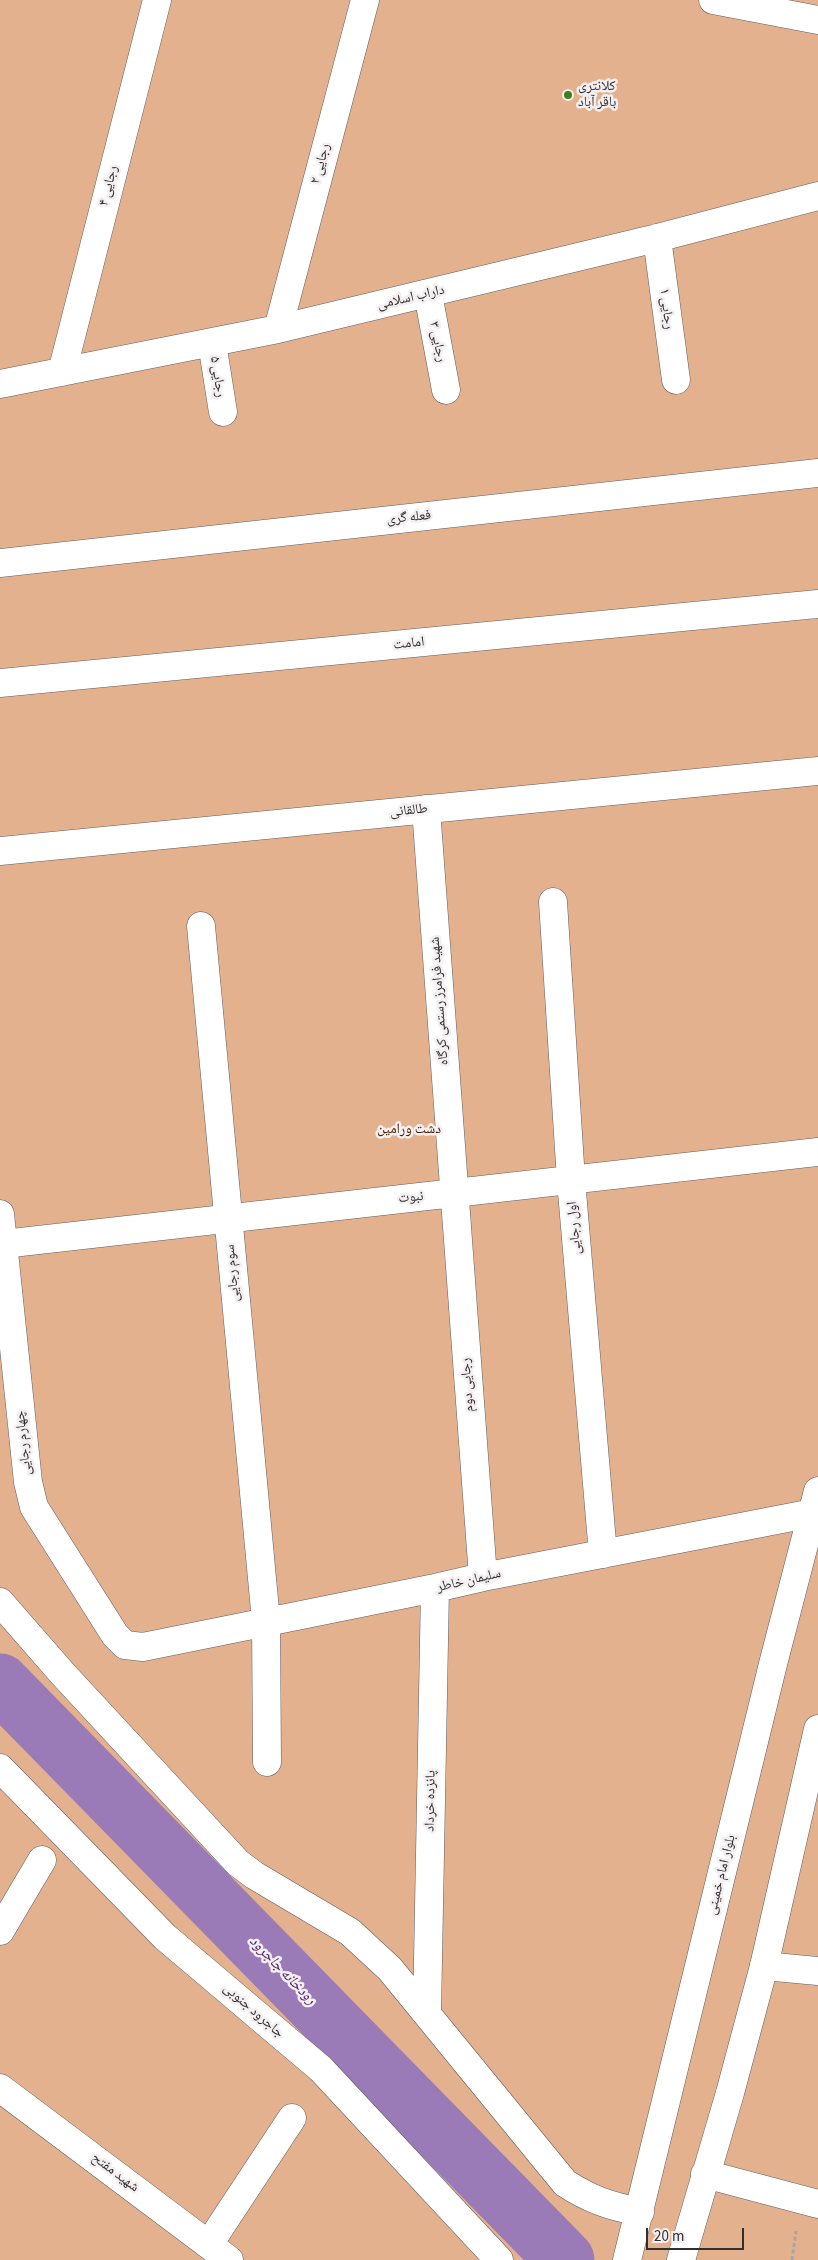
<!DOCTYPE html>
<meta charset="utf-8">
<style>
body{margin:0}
#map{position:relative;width:818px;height:2260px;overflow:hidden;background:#e6e2e3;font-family:"Source Sans 3",sans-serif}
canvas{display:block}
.scale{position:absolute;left:646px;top:2228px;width:98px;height:22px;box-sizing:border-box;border:2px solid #302e2f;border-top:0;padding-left:6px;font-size:15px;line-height:18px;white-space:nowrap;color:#302e2f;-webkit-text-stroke:4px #f4eff0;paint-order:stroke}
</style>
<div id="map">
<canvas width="818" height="2260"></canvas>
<div class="scale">20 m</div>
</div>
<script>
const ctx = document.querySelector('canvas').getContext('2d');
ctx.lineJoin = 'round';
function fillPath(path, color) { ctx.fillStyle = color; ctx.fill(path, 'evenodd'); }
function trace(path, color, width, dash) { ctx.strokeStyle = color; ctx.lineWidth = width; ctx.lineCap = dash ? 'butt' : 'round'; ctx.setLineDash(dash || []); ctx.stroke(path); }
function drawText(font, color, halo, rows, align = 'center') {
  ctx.font = font + ' "Source Sans 3","Noto Naskh Arabic",sans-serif'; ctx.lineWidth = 5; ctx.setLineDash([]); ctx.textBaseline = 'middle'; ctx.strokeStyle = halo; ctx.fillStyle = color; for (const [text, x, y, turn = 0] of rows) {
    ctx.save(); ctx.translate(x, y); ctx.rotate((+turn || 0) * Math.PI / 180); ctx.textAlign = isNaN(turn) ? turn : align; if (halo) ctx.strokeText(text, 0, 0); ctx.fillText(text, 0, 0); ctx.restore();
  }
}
fillPath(new Path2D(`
 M0,0h818v2260h-818z`), '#e4b18e');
trace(new Path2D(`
 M0,1683l565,577`), '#9a7bb7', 59);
const street = new Path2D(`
 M657,238l19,142
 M428,294l18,96
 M278,329l87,-329
 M212,343l11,69
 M62,372l95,-372
 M0,384l278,-55 379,-91 161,-42
 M0,563l818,-90
 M0,683l818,-79
 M426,809l57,768
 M0,851l818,-80
 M553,902l18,278 32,374
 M201,926l65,695 1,141
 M0,1214l28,268 6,25 81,128 10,10 18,2 292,-59 48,-11 330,-64
 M3,1244l815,-92
 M0,1602l62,71 176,190 16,12 96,57 40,37 175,214c26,17 45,23 75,29
 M0,1768l165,169 156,132 178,191
 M0,1931l42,-71
 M427,2013l8,-425
 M0,2088l229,172
 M705,2174l113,30
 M209,2244l83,-126`);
const secondary = new Path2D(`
 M713,0l105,20
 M764,1966l54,5`);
const primary = new Path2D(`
 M627,2260l146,-596 45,-173
 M681,2260l49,-167 34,-127 54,-237`);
trace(street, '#605c5d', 29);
trace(secondary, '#605c5d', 29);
trace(primary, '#605c5d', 29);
trace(new Path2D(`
 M792,2260l4,-29`), '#a8a5a6', 3, [4, 2.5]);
trace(street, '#fff', 28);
trace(secondary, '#fff', 28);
trace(primary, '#fff', 28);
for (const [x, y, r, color] of [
 [568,95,5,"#417e1c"]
]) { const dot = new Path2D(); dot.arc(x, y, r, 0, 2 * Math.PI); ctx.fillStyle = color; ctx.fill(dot); trace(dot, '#f4eff0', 2); }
drawText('14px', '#302e2f', '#f4eff0', [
 ["کلانتری",578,87],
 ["باقر آباد",578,103]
], 'left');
drawText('14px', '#302e2f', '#f4eff0', [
 ["رجایی ۲",321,164,-75],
 ["رجایی ۴",109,186,-76],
 ["داراب اسلامی",411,298,-13],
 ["رجایی ۱",666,309,83],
 ["رجایی ۳",437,342,79],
 ["رجایی ۵",217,377,81],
 ["فعله گری",409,518,-6],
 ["امامت",409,644,-6],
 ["طالقانی",409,811,-6],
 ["شهید فرامرز رستمی کرگاه",440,1001,-94],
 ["نبوت",411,1198,-6],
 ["اول رجایی",575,1228,-95],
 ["سوم رجایی",233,1273,-95],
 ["رجایی دوم",468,1385,-94],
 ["چهارم رجایی",24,1443,-96],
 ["سلیمان خاطر",469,1581,-13],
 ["پانزده خرداد",431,1801,-89],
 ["بلوار امام خمینی",722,1875,-76],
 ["جاجرود جنوبی",253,2011,41],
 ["شهید مفتح",115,2173,37]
]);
drawText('14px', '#472000', '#f4eff0', [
 ["دشت ورامین",409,1130]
]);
drawText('italic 15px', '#4c226b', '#f4eff0', [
 ["رودخانه جاجرود",282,1971,46]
]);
</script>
